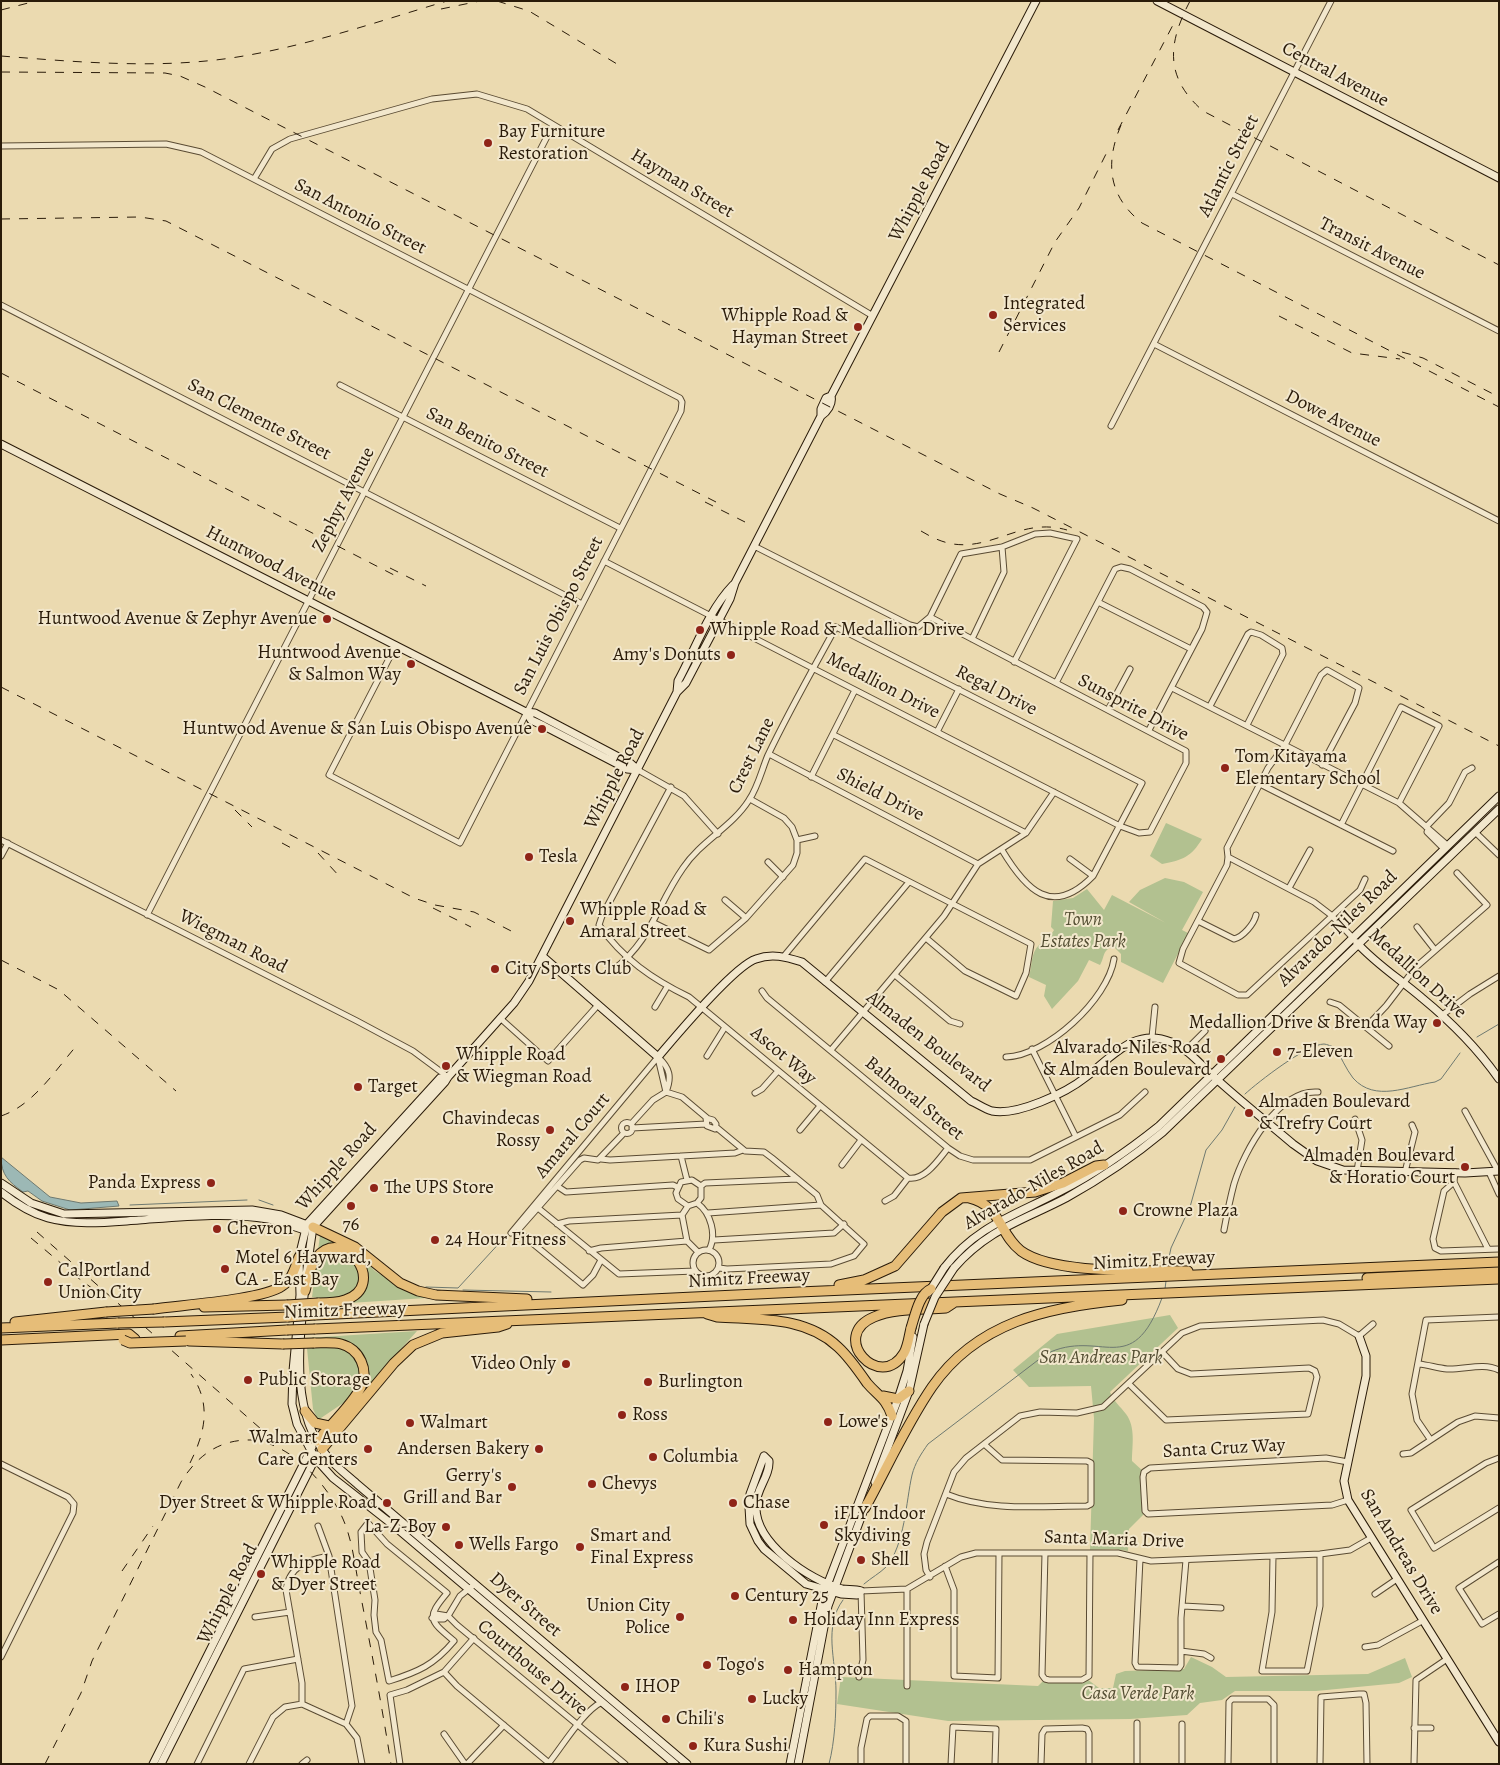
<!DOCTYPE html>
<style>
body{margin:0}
#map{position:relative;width:1500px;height:1765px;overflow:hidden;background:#ebdab0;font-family:Alegreya,serif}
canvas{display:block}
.frame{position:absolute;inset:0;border:2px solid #2a1b09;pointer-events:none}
</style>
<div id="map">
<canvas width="1500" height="1765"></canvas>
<div class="frame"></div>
</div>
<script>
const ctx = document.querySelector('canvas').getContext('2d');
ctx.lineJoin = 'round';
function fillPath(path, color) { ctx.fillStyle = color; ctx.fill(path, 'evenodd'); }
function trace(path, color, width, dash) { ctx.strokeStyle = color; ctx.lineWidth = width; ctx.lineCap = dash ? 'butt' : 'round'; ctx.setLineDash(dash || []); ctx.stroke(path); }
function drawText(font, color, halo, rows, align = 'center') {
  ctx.font = font + ' Alegreya,serif'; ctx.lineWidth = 4; ctx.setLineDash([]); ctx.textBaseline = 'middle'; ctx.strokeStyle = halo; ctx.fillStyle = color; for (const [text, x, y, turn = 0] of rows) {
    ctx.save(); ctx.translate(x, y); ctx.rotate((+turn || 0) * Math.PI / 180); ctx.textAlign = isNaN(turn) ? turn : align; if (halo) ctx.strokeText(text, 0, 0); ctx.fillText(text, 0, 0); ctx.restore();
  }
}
fillPath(new Path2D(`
 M1166,823l36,16c-11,18 -19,21 -40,25l-12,-8z
 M1165,878l19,4 19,10 -21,38 6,3 -2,5 -23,45 -42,-21v-8l-7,-7c-12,2 -9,10 -14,18l-11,-5 -11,21 -26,28 -8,-13 2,-11 -17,-8c3,-11 2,-25 10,-32 8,-7 8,-4 15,-15l-3,-3 2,-26 20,-3 14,-9 17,21 8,-15 54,28 -37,-21 11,-12z
 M320,1235l34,14 21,22 32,20 19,7 -76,5 -38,-6z
 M1170,1315l8,13 -68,64c4,10 10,14 16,22 10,13 6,32 6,47l12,11 2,40 -17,17 -1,22 -14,-2 -24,1 4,-132 -3,-32 -62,1 -16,-17 44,-36z
 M417,1331l-50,56 -49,33 -5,-11 -7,-71z
 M1191,1657l21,10 14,10 142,-3 37,-16 7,19 -13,6 -83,8h-81l-13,9 -22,3 -13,12 -57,4 -182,2 -111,-17 4,-27 197,9 7,-7h42l12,9h14l3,-14 9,-3 59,-2z`), '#b2c190');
const water = new Path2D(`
 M1,1157l49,40 31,6 36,-2 2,5 -49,4 -28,-9 -14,-10 -5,1c-14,-10 -22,-17 -22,-35z`);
fillPath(water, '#9cb8b5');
trace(water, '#6e7970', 1);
trace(new Path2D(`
 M1477,1037l22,-13
 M1245,1094c13,-12 62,-50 79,-50 3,0 8,3 11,3 6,10 11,22 18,31 22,25 55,8 82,4l6,-3 19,-26
 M259,1200l14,5
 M130,1205l117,-5
 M1167,1267l4,-19 19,-41 16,-57 16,-20 13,-23
 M426,1287l32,1 46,-50
 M1165,1289l1,-8
 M463,1290l88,2
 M864,1584c7,-6 16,-11 22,-17 19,-22 20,-66 26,-92 3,-12 9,-21 16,-31l118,-90c55,-27 85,28 116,-56
 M829,1764c6,-23 7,-50 7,-73 0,-31 -13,-64 7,-91`), '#6e7970', 1);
const street = new Path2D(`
 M1,146l165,-2 35,8 479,246 2,4 -1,9 -221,432 -131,-68 67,-130
 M254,179l18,-30 18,-10 142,-40 45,-5 50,15 346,207
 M1232,194l267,137
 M1,305l581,299
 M1154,344l345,177
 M340,385l280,143
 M1111,426l220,-425
 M754,546l156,79 8,2 12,-10 31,-63 41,-7 33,-13 15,-1 27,6 -63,123
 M604,561l516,265 19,7 11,-1 36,-69v-12l-256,-134
 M1098,602l93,47
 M972,639l32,-67 -2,-25
 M1056,683l59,-114 6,-2 9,2 73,38 4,5 -5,17 -53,101
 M1172,688l227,115 48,42
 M1210,706l38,-72 3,-2 10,3 21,13 1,6 -36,71
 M1108,710l22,-41
 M937,732l22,-43
 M834,735l192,98
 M769,754l209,110
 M1322,765l33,-62 4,-15 -32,-18 -6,5 -36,70 -17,23 -41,80 1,9 -1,8 -44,84 -4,14 59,32h9l113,-105 5,-11
 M638,770l46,26 34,38
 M811,777l44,-87
 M1260,784l133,67
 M671,787l-69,129 -3,9c24,34 53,54 90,72l219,181c17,3 31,-19 40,-30
 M1341,825l60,-118 38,19 -40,77
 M1426,827l23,-24 16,-31 7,-4
 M1428,829l-1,3 17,17
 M1475,832l24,23
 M1,840l356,181 56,30 35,26
 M797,840l18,-4
 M1,856l7,-13
 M1228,857l86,45 17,13 22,23
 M1070,859l23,17
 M768,862l15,15
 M1289,888l21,-38
 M725,900l21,18
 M147,915l406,-790
 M1198,921l36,18c9,-2 20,-15 22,-24
 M654,923l55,27 37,-32 47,-53 4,-12v-13l-5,-13 -8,-9 -34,-19
 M1417,927l18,23
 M784,956l81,-97 166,85 -5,29 -10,23 -51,-25 -39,-33
 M613,970c39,-30 44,-65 70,-102 18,-27 49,-41 66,-68 9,-13 13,-31 19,-45 21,-44 45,-86 68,-128l306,156 -49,93c-41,42 -67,14 -91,-26
 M895,975l55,46 10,3
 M825,982l84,-100
 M762,991l5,7 181,150 12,8 13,4h57l90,-45 25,-23
 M1330,1002l9,3 50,41
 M655,1007l12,-20
 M1441,1016l29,-22 29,-18
 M500,1018l48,43 50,-56
 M1367,1026l19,-20 30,-39 71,-62 -30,-32
 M1152,1037l3,-30
 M1032,1049l44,88
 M831,1050l113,-134 34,-52 48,-31 28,-41
 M1186,1050l19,-19
 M707,1056l18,-29
 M658,1057c12,11 14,20 8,35
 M1006,1057c41,-1 102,-58 108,-98
 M658,1058l8,34
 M755,1093l7,-4 16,-18
 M1465,1111l33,60
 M706,1118l7,2 3,4 -1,5 -8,-3z
 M1355,1119l7,21 -5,31
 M621.5 1128a5.5 5.5 0 1 1 11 0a5.5 5.5 0 1 1-11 0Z
 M632,1123l21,-23 13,-8 16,5 25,21
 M716,1127l29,24 19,1 8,6 45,37 4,10 43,39 -10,12 -23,8 -104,5 -8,-1
 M632,1128l74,-4
 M800,1130l20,-24
 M681,1156l6,24
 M601,1159l9,1 125,-7 8,-3
 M842,1165l19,-25
 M1405,1172l10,-40 -3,-7
 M1455,1172l-1,10 34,67
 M1489,1172l10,22
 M1454,1182l-10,9 -11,48 2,9 6,3 58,-2
 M557,1186l9,6 107,-7 4,2
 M701,1186l4,-3 92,-4
 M885,1201l9,-5 14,-18
 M697,1203c14,10 20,32 12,47
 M688,1206l-10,-7 -2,-6 5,-11 11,-2 9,6v12l-4,5 -9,3 -6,9 5,26 11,11
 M538,1208l81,66 76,-3
 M708,1213l113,-8
 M557,1224l12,-3 113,-6
 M1224,1230c3,-16 6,-31 10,-46 10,-33 44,-95 84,-92
 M511,1233l147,-176
 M714,1240l120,-7 10,-9
 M693 1263a13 13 0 1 1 26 0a13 13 0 1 1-26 0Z
 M589,1251l12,-3 86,-7
 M601,1260l-8,15 -10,10 -64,-53 1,-4 60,-68 4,-2 14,2 25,-26
 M1419,1364c9,1 19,4 28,5 17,1 36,-7 52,1
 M1129,1384l37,36 142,-6 9,-37 -2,-6 -6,-3 -118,6 -13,-5 -16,-17
 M1430,1439l-13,-19 -5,-26 14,-74 73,-3
 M1403,1454l8,-1 47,-31 17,-6 24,2
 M1499,1458l-13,5 -75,47 23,38 65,-40
 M1,1464l67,33 6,7 -1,9 -72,144
 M946,1494c44,18 94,12 141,12l4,-2v-41l-4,-2 -85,-1 -18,-16
 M1348,1500l-16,5 -184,9 -3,-3 -2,-34 1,-5 6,-4 176,-10 22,4
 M368,1523l19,21 60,49c-21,25 -18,27 7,48 -20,24 -36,31 -65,40l-8,-41 -5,-8 -2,-17 1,-15 -6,-38 -7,-10 -1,-20z
 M318,1526l11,30 23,150 -6,18
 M1045,1553l-3,122 3,4 4,1h33l7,-4 1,-123
 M1273,1556l-1,56 -10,59h45l13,-65v-52
 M1140,1559l-5,104 2,4 42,1 2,-3v-47l5,-58
 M1499,1562l-40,26 23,36 17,-10
 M945,1566l9,24v86l44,2 1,-125
 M930,1577l-4,-7 -2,-16 3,-12 27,-70 12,-14 54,-42 20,-4 37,1 26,-6 79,-74 18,-7 123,-6 16,4 20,12 14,-12
 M1375,1594l22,-15
 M1183,1606l38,2
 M448,1616l9,9 168,139
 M448,1616l12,-20 15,-12
 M255,1617l35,-5
 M434,1617l2,2h8l3,-3
 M432,1618l4,-4 12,2
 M1365,1647l13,-2 44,-24
 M1181,1651l23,3 7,4
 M444,1672l13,14 92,77
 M859,1677l4,-17 -2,-69 46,-2 54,-32 15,-4h142l33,8 169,-7 30,-4 21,-12
 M907,1686v-97
 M302,1704v-21l-16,-93c3,-24 22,-30 43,-34
 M1137,1723v41
 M1182,1724v40
 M1414,1728h17
 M444,1734l21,30
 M197,1764l47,-95 54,-10
 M249,1764l24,-47 12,-10 17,-3 44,20 11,14 5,26
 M302,1764l5,-4
 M400,1764l-10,-69 17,-5 37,-18 30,-34
 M467,1764l37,-39
 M548,1764c14,-17 35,-53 54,-62
 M861,1764v-16l6,-29 3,-3h28l8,5v43
 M951,1764l2,-37 43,2 -1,35
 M1041,1764l1,-30 3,-5 37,-1 5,1 2,4v31
 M1228,1764l1,-62 3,-3h36l6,6v59
 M1320,1764l1,-67 38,-3h5l2,9 1,61
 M1414,1764l2,-84 31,-21`);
const secondary = new Path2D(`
 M1157,1l342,177
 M821,416v-7l5,-11 5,-2
 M1,444l525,268 9,1 95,50 8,7
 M677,692l1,-11c17,-31 30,-70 55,-96
 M526,712l5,8 13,6 83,43 11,1
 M1357,943c20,22 43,36 65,55 28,23 56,51 77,81
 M542,956l116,101c18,-21 76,-91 98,-98 16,-6 30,-2 46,3l169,139c7,3 14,8 21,10 25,5 74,-18 94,-34 26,-20 48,-50 85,-35 17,7 28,21 41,33 26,24 54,46 81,69l24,17 26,9 122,3 34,-2
 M448,1077l-8,1 -133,146 -8,33 1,38 -7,76 -1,33 5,20 18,34 18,20 60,47 282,239
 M1,1183l30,20 33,11 188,-4 29,5 29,11
 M1,1192c14,11 30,21 47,26 29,8 61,4 91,2 41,-3 88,-8 129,-1 12,2 24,7 36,11
 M944,1268c32,-42 72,-53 117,-77 35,-18 68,-41 98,-65l340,-330
 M954,1268c34,-39 68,-47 112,-70 34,-19 67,-41 97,-66l336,-323
 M306,1275l7,-48 132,-145 3,-5 66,-74 15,-22 148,-289 9,-9 44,-84 5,-16 86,-167c6,-4 12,-12 10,-20l205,-395
 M305,1286c-5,54 -16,124 22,170 9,11 20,19 30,28l330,280
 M1359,1336l7,20v20l-22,105 4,19 151,242
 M764,1456l-14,38 -1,13 1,17 8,17 6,8 42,35 35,10 16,1 4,-4
 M764,1456l5,5c1,15 -13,28 -13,44 -2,38 53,75 86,84 6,1 13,0 19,2
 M875,1482l34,-91 15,-67
 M153,1764l159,-317
 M161,1764l156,-309
 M790,1764l33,-168 75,-197 9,-28 6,-34
 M798,1764l30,-158 38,-102`);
const highway = new Path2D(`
 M969,1198c33,8 29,35 52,53 33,24 125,19 167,20
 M313,1227l42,20 45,36 18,8 18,4 91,4
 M1367,1278l132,-6
 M839,1285l25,-5 31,-14 47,-54 19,-14 74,-6 28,-9 33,-17 8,-1
 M305,1291c3,-11 5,-25 11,-33 28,-35 73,28 29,42 -8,3 -18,3 -27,3
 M204,1307l83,-2
 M154,1309c27,-4 108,-9 128,-23 10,-6 13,-18 17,-29
 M707,1314l10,3c42,3 88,-1 121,30 11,10 20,23 29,36 11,13 19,15 25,33
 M315,1315l484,-23 700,-30
 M15,1322l91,-10
 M164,1322l124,-5
 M1,1328l117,-5
 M911,1328c-2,8 -3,18 -7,25 -24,40 -76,-17 -30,-36 21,-9 50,-7 72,-9l9,-6
 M315,1329l1184,-50
 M180,1336l107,-6
 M1,1340l128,-6 6,5
 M189,1341l94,3
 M314,1343c9,0 19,-1 27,1 19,5 28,26 20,43 -9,18 -31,38 -44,54
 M883,1396l15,3 11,-8
 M305,1411l10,12 14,3
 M322,1449l72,-86 19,-18 29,-12 56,-6 9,-3
 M865,1508c22,-40 41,-83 67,-121 45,-65 116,-80 190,-87`);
trace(street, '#5a4b33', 7);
trace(secondary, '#2a1b09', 9);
trace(highway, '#2a1b09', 11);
trace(street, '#f2e7cc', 5);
trace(secondary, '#f2e7cc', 7);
trace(highway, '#e6bd78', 9);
trace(new Path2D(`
 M497,1l32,10 93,56
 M1190,1c-22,42 -26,76 13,110l296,154
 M441,9l39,-8
 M1,10l35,-9
 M1,56c76,6 155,13 230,2 74,-11 145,-36 216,-57
 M1,72l164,1 15,3 25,11 795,407 33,14 466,238
 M1121,125c-16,38 -13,71 21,98l357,184
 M1118,130l56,-107
 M1,219l139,-2 26,4 550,281
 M1279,316l73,37 48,6
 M999,352l56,-110 24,-34 30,-60
 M1402,352l21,6 76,39
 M1,373l393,202
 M705,502l40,20
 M921,531c10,6 20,11 32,13 41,6 69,-27 114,-14
 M390,568l36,18
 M1,687l413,211 21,7 39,7 43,22
 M235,810l17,17
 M282,843l13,7
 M318,853l22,24
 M433,908l38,19
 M1,960l58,30 117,101
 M1,1116c33,-11 55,-47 77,-72
 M37,1232l241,212
 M31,1238l32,27
 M73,1274l28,21
 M190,1463c15,-30 22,-59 1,-89
 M122,1571l31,-45
 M45,1764l36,-71 11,-32 89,-179c16,-26 38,-43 71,-42 39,3 76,45 91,79 10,23 12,48 17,73 11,57 22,114 31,172`), '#2a1b09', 1, [9, 9]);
const secondaryBridge = new Path2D(`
 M929,1292l15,-24
 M924,1324l11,-27 19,-29`);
const highwayBridge = new Path2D(`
 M287,1305l31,-2
 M106,1312l48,-3
 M288,1317l27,-2
 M118,1323l46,-1
 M911,1328c4,-12 8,-34 20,-39
 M287,1330l28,-1
 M123,1340l7,3 56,-2
 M283,1344l31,-1`);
trace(secondaryBridge, '#2a1b09', 9, []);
trace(highwayBridge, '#2a1b09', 11, []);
trace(secondaryBridge, '#f2e7cc', 7);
trace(highwayBridge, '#e6bd78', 9);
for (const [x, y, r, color] of [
 [488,143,5,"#8f2418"],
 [993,315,5,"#8f2418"],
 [858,327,5,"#8f2418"],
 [327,619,5,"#8f2418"],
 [700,630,5,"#8f2418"],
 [731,655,5,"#8f2418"],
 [411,664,5,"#8f2418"],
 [542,729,5,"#8f2418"],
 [1225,768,5,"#8f2418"],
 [529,857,5,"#8f2418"],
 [570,921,5,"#8f2418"],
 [495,969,5,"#8f2418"],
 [1437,1023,5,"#8f2418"],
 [1277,1052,5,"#8f2418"],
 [1221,1059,5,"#8f2418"],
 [446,1066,5,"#8f2418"],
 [358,1087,5,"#8f2418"],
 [1249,1113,5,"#8f2418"],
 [550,1130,5,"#8f2418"],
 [1465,1167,5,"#8f2418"],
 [211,1183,5,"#8f2418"],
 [374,1188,5,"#8f2418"],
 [351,1206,5,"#8f2418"],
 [1123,1211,5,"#8f2418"],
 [217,1229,5,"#8f2418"],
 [435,1240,5,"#8f2418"],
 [225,1269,5,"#8f2418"],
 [48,1282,5,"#8f2418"],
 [566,1364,5,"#8f2418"],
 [248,1380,5,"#8f2418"],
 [648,1382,5,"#8f2418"],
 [622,1415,5,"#8f2418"],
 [828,1422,5,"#8f2418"],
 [410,1423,5,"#8f2418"],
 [368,1449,5,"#8f2418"],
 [539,1449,5,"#8f2418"],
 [653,1457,5,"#8f2418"],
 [592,1484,5,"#8f2418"],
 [512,1487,5,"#8f2418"],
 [387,1503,5,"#8f2418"],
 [733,1503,5,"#8f2418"],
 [824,1525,5,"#8f2418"],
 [446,1527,5,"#8f2418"],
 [459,1545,5,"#8f2418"],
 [580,1547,5,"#8f2418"],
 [861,1560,5,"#8f2418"],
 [261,1574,5,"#8f2418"],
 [735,1596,5,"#8f2418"],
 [680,1617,5,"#8f2418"],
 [793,1620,5,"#8f2418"],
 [707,1665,5,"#8f2418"],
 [788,1670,5,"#8f2418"],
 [625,1687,5,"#8f2418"],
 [752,1699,5,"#8f2418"],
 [666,1719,5,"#8f2418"],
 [693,1746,5,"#8f2418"]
]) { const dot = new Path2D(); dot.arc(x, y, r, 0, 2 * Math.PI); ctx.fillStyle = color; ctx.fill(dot); trace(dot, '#f2e7cc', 2); }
drawText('19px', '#2a1b09', '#f2e7cc', [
 ["Central Avenue",1335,75,28],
 ["Atlantic Street",1229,166,-63],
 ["Hayman Street",682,184,31],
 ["Whipple Road",920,192,-62],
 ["San Antonio Street",360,217,27],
 ["Transit Avenue",1372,249,27],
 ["Dowe Avenue",1333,419,27],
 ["San Clemente Street",259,420,27],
 ["San Benito Street",487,443,27],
 ["Zephyr Avenue",344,500,-63],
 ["Huntwood Avenue",271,564,27],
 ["San Luis Obispo Street",559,616,-63],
 ["Medallion Drive",883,686,27],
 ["Regal Drive",996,691,27],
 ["Sunsprite Drive",1133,708,28],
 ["Crest Lane",752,756,-64],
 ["Whipple Road",615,779,-63],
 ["Shield Drive",880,795,27],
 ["Alvarado-Niles Road",1338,929,-44],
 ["Wiegman Road",233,942,27],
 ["Medallion Drive",1417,974,42],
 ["Almaden Boulevard",928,1042,38],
 ["Ascot Way",783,1056,40],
 ["Balmoral Street",914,1099,39],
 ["Amaral Court",573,1136,-50],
 ["Whipple Road",337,1167,-48],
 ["Alvarado-Niles Road",1034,1186,-30],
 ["Nimitz Freeway",1154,1261,-3],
 ["Nimitz Freeway",749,1279,-3],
 ["Nimitz Freeway",345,1311,-2],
 ["Santa Cruz Way",1224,1449,-3],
 ["Santa Maria Drive",1114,1540,2],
 ["San Andreas Drive",1401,1552,59],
 ["Whipple Road",228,1594,-63],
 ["Dyer Street",525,1605,41],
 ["Courthouse Drive",532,1668,40]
]);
drawText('19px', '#2a1b09', '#f2e7cc', [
 ["Bay Furniture",498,132],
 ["Restoration",498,154],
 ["Integrated",1003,304],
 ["Services",1003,326],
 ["Whipple Road &",848,316,"right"],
 ["Hayman Street",848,338,"right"],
 ["Huntwood Avenue & Zephyr Avenue",317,619,"right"],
 ["Whipple Road & Medallion Drive",710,630],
 ["Huntwood Avenue",401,653,"right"],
 ["& Salmon Way",401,675,"right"],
 ["Amy's Donuts",721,655,"right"],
 ["Huntwood Avenue & San Luis Obispo Avenue",532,729,"right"],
 ["Tom Kitayama",1235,757],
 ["Elementary School",1235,779],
 ["Tesla",539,857],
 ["Whipple Road &",580,910],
 ["Amaral Street",580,932],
 ["City Sports Club",505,969],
 ["Medallion Drive & Brenda Way",1427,1023,"right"],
 ["Alvarado-Niles Road",1211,1048,"right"],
 ["& Almaden Boulevard",1211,1070,"right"],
 ["7-Eleven",1287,1052],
 ["Whipple Road",456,1055],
 ["& Wiegman Road",456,1077],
 ["Target",368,1087],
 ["Almaden Boulevard",1259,1102],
 ["& Trefry Court",1259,1124],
 ["Chavindecas",540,1119,"right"],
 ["Rossy",540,1141,"right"],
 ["Almaden Boulevard",1455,1156,"right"],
 ["& Horatio Court",1455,1178,"right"],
 ["Panda Express",201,1183,"right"],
 ["The UPS Store",384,1188],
 ["Crowne Plaza",1133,1211],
 ["76",351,1225,"center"],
 ["Chevron",227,1229],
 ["24 Hour Fitness",445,1240],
 ["Motel 6 Hayward,",235,1258],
 ["CA - East Bay",235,1280],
 ["CalPortland",58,1271],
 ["Union City",58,1293],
 ["Video Only",556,1364,"right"],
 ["Public Storage",258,1380],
 ["Burlington",658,1382],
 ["Ross",632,1415],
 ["Lowe's",838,1422],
 ["Walmart",420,1423],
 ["Walmart Auto",358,1438,"right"],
 ["Care Centers",358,1460,"right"],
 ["Andersen Bakery",529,1449,"right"],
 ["Columbia",663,1457],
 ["Gerry's",502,1476,"right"],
 ["Grill and Bar",502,1498,"right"],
 ["Chevys",602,1484],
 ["Dyer Street & Whipple Road",377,1503,"right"],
 ["Chase",743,1503],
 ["iFLY Indoor",834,1514],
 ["Skydiving",834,1536],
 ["La-Z-Boy",436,1527,"right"],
 ["Smart and",590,1536],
 ["Final Express",590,1558],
 ["Wells Fargo",469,1545],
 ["Shell",871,1560],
 ["Whipple Road",271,1563],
 ["& Dyer Street",271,1585],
 ["Century 25",745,1596],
 ["Union City",670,1606,"right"],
 ["Police",670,1628,"right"],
 ["Holiday Inn Express",803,1620],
 ["Togo's",717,1665],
 ["Hampton",798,1670],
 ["IHOP",635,1687],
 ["Lucky",762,1699],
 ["Chili's",676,1719],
 ["Kura Sushi",703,1746]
], 'left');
drawText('italic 19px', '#534d32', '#f2e7cc', [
 ["Town",1083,920],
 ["Estates Park",1083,942],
 ["San Andreas Park",1101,1358],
 ["Casa Verde Park",1138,1694]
]);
</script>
